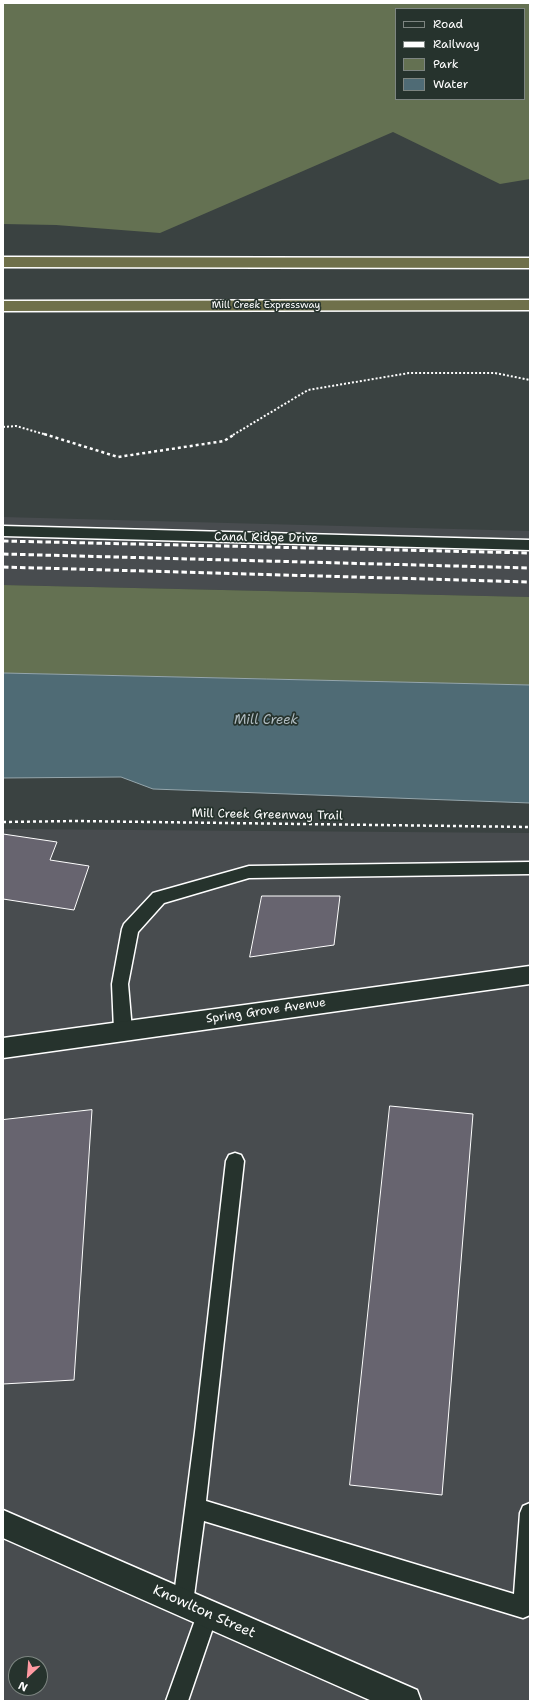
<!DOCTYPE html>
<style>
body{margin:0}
#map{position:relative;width:533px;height:1704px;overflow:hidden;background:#3a4241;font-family:"Shantell Sans",sans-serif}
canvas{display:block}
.frame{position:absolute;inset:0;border:4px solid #fff;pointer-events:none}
.legend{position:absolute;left:395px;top:8px;width:130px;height:92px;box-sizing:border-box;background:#26332d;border:1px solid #7d8581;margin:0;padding:5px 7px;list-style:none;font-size:12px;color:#fff}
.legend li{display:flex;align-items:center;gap:8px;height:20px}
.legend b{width:20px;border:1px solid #7d8581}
.north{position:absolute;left:8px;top:1656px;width:40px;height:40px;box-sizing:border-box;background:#26332d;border:1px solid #7d8581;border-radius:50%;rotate:206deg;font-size:11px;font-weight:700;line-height:16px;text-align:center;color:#fff}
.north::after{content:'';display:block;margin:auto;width:14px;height:18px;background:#ff9aa2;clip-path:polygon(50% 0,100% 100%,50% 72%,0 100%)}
</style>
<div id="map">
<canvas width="533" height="1704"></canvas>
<div class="frame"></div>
<ul class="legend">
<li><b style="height:5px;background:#26332d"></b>Road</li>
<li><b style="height:5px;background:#fff"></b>Railway</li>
<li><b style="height:11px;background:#647152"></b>Park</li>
<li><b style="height:11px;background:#4f6b75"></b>Water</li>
</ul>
<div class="north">N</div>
</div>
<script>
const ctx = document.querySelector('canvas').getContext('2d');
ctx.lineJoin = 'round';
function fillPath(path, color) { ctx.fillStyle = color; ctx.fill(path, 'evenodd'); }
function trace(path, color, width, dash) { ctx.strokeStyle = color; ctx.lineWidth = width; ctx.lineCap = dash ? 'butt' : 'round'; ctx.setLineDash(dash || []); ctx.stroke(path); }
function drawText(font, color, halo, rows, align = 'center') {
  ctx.font = font + ' "Shantell Sans",sans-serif'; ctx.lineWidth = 3.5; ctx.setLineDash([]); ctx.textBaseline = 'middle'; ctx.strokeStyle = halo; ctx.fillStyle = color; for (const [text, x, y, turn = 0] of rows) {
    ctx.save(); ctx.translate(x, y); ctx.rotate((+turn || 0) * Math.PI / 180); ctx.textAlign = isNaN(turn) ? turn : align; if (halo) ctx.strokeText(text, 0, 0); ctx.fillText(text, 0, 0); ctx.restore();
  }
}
fillPath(new Path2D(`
 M3,517l527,14v66l-527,-12z
 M3,829l527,4v868h-527zM16,1664h24v24h-24z`), '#484c4f');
fillPath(new Path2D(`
 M3,3h527v176l-30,5 -107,-52 -233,101 -104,-8 -53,-1zM396,9h128v90h-128z
 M3,585l527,12v88l-527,-12z`), '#647152');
const water = new Path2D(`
 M3,673l527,12v118l-377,-14 -32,-12 -118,1z`);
fillPath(water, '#4f6b75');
trace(water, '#95a6ac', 1);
const building = new Path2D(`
 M3,834l54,8 -7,18 39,6 -15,44 -71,-11z
 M262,896h78l-6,49 -84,12z
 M390,1106l83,8 -31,381 -92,-10z
 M92,1110l-18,270 -71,4v-264z`);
fillPath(building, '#67646f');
trace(building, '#fff', 1);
const lane = new Path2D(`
 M3,526l527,14v10l-527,-14z
 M530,862v12l-281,4 -85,25 -26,29 -10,52 4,46 -3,5 -6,2 -6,-2 -3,-5 -2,-46 10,-55 2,-5 29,-31 96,-27z
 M235,1153l6,2 3,6 -38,340 308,93 6,-81 3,-7 7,-3v112l-7,3 -319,-97 -11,82 -3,7 -7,3 -7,-3 -3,-7 22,-171 31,-271 3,-6z
 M207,1602l7,4 4,7 -30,88h-22l34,-95z`);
const street = new Path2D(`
 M3,1510l414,180 4,11h-49l-369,-163z`);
const secondary = new Path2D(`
 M530,966v18l-527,74v-20z`);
const highway = new Path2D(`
 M3,257l527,1v10l-527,-1z
 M530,300v10l-527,1v-10z`);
trace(lane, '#fff', 3);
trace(street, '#fff', 3);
trace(secondary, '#fff', 3);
trace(highway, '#fff', 3);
trace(new Path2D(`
 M3,427l13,-1 31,9
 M233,435l75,-45 101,-17h86l35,7`), '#fff', 2, [2, 2]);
trace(new Path2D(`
 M44,434l74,23 106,-16 11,-7
 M3,822l72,-1 455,6`), '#fff', 2.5, [3, 3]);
fillPath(lane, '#26332d');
fillPath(street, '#26332d');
fillPath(secondary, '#26332d');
fillPath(highway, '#6f704a');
trace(new Path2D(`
 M3,541l527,12
 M3,554l527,14
 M3,567l527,15`), '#fff', 3, [5.5, 3]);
drawText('10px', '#fff', '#26332d', [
 ["Mill Creek Expressway",266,305]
]);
drawText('12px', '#fff', '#26332d', [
 ["Canal Ridge Drive",266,538,1],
 ["Mill Creek Greenway Trail",267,815,1],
 ["Spring Grove Avenue",266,1011,-8]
]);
drawText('italic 13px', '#b0bcc1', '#26332d', [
 ["Mill Creek",266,721]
]);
drawText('14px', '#fff', '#26332d', [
 ["Knowlton Street",204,1612,24]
]);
</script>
